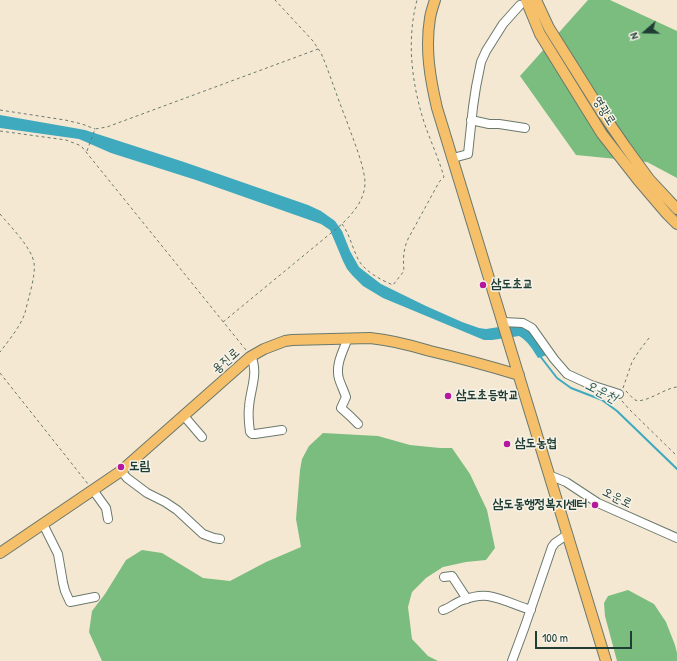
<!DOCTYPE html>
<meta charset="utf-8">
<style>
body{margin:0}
#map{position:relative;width:677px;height:661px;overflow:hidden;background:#f5e8d3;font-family:"Patrick Hand",sans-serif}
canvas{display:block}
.north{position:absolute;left:625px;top:12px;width:40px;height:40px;-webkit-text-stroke:3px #f7f3e8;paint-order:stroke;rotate:250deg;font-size:11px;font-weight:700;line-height:16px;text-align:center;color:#1f3d34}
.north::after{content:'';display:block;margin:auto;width:14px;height:18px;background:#1f3d34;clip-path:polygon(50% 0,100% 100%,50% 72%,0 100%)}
.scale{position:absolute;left:535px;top:631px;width:97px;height:18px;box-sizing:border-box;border:2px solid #1f3d34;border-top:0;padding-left:5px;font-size:12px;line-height:14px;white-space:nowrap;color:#1f3d34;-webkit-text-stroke:3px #f7f3e8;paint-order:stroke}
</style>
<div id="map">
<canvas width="677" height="661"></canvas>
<div class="north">N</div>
<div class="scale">100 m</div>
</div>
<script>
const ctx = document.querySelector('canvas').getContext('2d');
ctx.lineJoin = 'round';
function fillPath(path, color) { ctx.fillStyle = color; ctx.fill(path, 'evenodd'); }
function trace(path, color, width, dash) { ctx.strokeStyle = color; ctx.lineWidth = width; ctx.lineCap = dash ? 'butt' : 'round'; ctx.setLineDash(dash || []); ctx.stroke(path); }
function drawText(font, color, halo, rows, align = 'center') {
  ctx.font = font + ' "Patrick Hand","Poor Story",sans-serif'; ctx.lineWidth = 3; ctx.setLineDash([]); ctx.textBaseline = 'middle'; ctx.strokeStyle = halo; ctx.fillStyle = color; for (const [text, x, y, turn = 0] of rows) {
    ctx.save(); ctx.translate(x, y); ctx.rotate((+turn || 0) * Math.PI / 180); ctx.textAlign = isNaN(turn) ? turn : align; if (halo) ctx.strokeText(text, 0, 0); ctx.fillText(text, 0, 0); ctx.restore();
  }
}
fillPath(new Path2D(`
 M588,0h22l67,31v147l-30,-16 -71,-7 -56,-79z
 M323,433l55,3 32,9 30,3h12l18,26 17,36 8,38 -9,12 -20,2 -23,5 -17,11 -14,14 -4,15 4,32 16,17 10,5h-336l-13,-29 3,-21 13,-17 21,-34 16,-10 20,3 41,25 27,3 36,-19 35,-15 -5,-28 4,-49 2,-11 7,-13z
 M628,590l26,14 12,18 9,23 2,8v8h-60l-12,-45 -1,-13 4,-7z`), '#7abd7f');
fillPath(new Path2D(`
 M0,115l74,13 11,2 99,32 124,43 13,6 14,10 7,10 8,20 9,16 5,4 17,13 45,22 36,16 17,6 7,1 26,-4 8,1 11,6 16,23 -9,3c-5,-8 -10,-17 -19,-22l-27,4h-8l-101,-42 -20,-12 -11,-11 -5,-6 -4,-8 -13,-31 -9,-6 -125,-44 -85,-27 -32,-14 -79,-11z`), '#3fa9be');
trace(new Path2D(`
 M540,356l17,22 14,10 31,12 15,11 60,58`), '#3fa9be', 2);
const minor = new Path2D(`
 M471,120l18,4h10l26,4
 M453,158l15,-4 5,-47 3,-20 5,-25 5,-11 17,-27 17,-19
 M503,322l20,1 9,5 22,31 13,15 24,11 28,9
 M348,338c-5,13 -13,27 -9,41 2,6 5,12 7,18l-5,11 9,8 8,8
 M251,356c8,17 -1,34 -2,51 -1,8 0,17 1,25l2,2h3l27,-4
 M184,416l18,21
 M121,471l6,7 20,15 18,9 12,8 26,24 11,4 6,1
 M549,475l17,7 32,21 79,35
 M93,490l13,18 2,11
 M43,524l15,30 5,29 2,8 5,11 25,-5
 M444,577l8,-1 15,23
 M443,610c7,-2 13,-8 20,-10 8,-3 16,-5 25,-4 14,2 29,10 43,14
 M512,661l13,-35 27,-79 3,-4 13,-9`);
const major = new Path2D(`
 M435,0c-2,6 -4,12 -5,18 -5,31 0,60 7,90l169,553
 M526,0l14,34 62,100 36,46 29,34 10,10
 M536,0l13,28 54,86 22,32 24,33 28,30
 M0,553l121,-82 129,-114 14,-8 21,-8 7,-1 78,-2c21,2 40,7 60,13 30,7 59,15 89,24`);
trace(minor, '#6a796c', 10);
trace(major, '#6a796c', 12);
trace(new Path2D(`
 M0,110l65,10 17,4 13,5
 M0,131l66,9 13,5 3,2 164,203
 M87,151l8,-22 12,-2 211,-78
 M0,214c10,12 32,34 34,49 2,13 -6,36 -9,50 -5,14 -16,27 -25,39
 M342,224c8,11 10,23 16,35 6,12 23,21 35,26l11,-14c-1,-11 -1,-21 4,-32l30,-55 2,-3 4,-4c-5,-17 -12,-33 -18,-49 -14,-41 -20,-86 -9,-128
 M223,322l119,-98c11,-11 22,-23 23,-40 0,-18 -13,-47 -19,-65 -9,-22 -16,-45 -25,-66l-8,-12 -38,-41
 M0,373l88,111
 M623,388l9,-26 7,-11 10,-13
 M626,391c3,3 6,7 9,9 10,4 30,-12 42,-13
 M622,401l7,8 48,47`), '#6a796c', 1, [3, 3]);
trace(minor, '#fff', 8);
trace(major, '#f6c06b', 10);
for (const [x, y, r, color] of [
 [483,285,4,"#b5179e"],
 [448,396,4,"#b5179e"],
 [507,444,4,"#b5179e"],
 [121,467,4,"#b5179e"],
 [595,505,4,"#b5179e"]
]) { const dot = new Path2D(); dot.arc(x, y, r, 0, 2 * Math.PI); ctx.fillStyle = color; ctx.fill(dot); trace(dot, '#f7f3e8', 1.5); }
drawText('13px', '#1f3d34', '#f7f3e8', [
 ["영광로",604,111,58],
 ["용진로",226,361,-41],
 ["오운로",617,498,26]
]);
drawText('bold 13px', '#1f3d34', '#f7f3e8', [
 ["삼도초교",491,285],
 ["삼도초등학교",456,396],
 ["삼도농협",515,444],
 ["도림",129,467],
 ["삼도동행정복지센터",587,505,"right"]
], 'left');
drawText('italic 14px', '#295d5d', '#f7f3e8', [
 ["오운천",601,392,27]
]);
</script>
